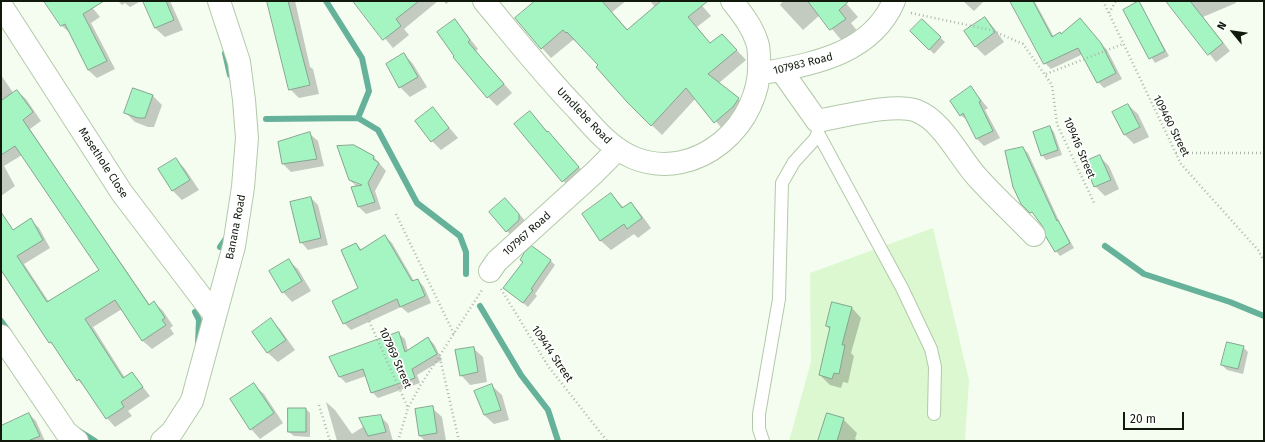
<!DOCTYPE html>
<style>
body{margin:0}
#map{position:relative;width:1265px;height:442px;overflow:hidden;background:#f4fdf0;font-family:"Fira Sans",sans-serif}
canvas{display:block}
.frame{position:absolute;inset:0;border:2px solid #11190d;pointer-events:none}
.north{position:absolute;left:1213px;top:12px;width:40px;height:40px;-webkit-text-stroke:3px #fff;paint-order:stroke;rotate:299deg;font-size:11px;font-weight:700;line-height:16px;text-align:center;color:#11190d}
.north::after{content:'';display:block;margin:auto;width:14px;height:18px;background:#11190d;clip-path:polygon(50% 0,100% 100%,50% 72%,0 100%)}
.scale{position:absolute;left:1123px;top:412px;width:61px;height:18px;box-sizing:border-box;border:2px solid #11190d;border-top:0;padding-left:5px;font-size:12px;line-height:14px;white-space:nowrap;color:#11190d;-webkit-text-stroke:3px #fff;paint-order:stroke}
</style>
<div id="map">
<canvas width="1265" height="442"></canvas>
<div class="frame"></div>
<div class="north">N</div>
<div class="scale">20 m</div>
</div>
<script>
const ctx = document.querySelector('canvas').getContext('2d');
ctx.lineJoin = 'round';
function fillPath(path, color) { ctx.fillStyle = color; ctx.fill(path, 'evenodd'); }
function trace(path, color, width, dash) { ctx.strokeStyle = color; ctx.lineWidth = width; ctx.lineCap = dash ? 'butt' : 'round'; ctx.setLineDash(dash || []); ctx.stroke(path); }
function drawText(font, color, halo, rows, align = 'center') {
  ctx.font = font + ' "Fira Sans",sans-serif'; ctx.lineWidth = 3.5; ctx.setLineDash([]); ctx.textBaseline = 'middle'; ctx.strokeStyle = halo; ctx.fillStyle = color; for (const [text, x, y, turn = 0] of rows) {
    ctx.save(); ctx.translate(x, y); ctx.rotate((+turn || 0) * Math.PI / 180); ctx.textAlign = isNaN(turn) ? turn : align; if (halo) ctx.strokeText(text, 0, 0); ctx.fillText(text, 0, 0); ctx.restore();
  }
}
fillPath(new Path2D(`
 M933,228l36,152 -4,61h-176l22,-79 -1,-89z`), '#dcf8d1');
fillPath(new Path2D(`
 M48,1h39l13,16 -9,6 24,46 -18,9 -9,-8 -17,-36 -9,-8 -15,-22z
 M118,1h23l-11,6 -5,-4 -3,2z
 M144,1h26l13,29 -18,7 -10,-9z
 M268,1h27l15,66 3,2 6,25 -20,4 -9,-9z
 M368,1h70l-34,28 5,6 -16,13 -34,-41z
 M444,1h6l-4,3z
 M537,1h89l-14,11 16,18 27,-23 -5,-6h48l13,15 -14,11 14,17 21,1 14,15 -27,23 30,25 -24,24 -29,-34 -34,37 -35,-34 -28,-36 -22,-23 -4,-2 -22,18 -9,-10z
 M783,1h61l14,16 -7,6 7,9 -15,10 -23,-27 -17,15 -23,-25z
 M963,1h21l-10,10z
 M1012,1h25l-2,1 19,35 32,-11 21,24 15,29 -18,9 -6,-6 -15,-28 -32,15 -6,-6z
 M1167,1h68l1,2 -33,14 27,34 -14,11z
 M1142,8l27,48 -14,7 -20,-30 -11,-23z
 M985,18l9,10 10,14 -19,14 -10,-10z
 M455,20l23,29 -2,2 36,42 -15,13 -9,-9z
 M922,20l23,22 -11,12 -23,-23z
 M404,54l9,10 14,23 -17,10 -10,-10z
 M1,75l13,19 3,-3 9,8 15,22 -11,8 34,51 86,125 4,-3 9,9 10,15 -3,2 4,6 -22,15 -9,-8 -21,-32 -29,18 32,51 7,-5 18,23 -22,15 4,5 -17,11 -8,-9 -21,-30 -8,-8 -20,-30 -8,-8 -49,-72v-49l13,10 17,-11 8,8 11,20 -26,16 25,38 51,-32 -78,-115 -18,11 11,20 -14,10z
 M971,88l17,20 -3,2 15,28 -16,8 -7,-7 -8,-18 -9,-6z
 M153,96l9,9 -8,22h-6l-13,-5 -10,-10z
 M1128,105l10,9 11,23 -15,7 -9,-9z
 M433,108l25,30 -17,12 -9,-9z
 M530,112l58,65 -16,14 -57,-67z
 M1050,127l4,5 8,23 -16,5 -4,-5z
 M310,134l8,7 6,25 -33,6 -8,-8 -4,-21z
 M354,146l20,11 12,14 -11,20 6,18 -15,5 -7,-7 -2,-20 -7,-7zM354,181l13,6 -13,-4z
 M1023,148l5,5 32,70 14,25 -14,8 -4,-5 -12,-25 -7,-10 -15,-12z
 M1100,157l9,9 10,23 -14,7 -10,-10z
 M176,159l9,10 14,21 -17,10 -9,-9 -13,-22z
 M611,194l13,14 7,-5 9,10 11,15 -13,10 -4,-4 -23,16 -10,-9 -18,-27z
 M311,198l7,7 10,40 -20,5 -7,-8z
 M514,208l14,16 -12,16 -9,-9z
 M385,236l7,7 22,38 4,-1 6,7 7,16 -23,10 -7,-6 -50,23 -7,-7 15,-35 -3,-44 6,6z
 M288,260l10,9 13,22 -19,11 -9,-10z
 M550,260l5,5 -20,29 2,2 -9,11 -24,-19z
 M852,308l9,10 -10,35 3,3 -6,27 -5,-1 -2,6 -11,-3 -10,-10 10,-45 -3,-4z
 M271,320l9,9 15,21 -17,12 -10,-9 -14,-21z
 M399,334l6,5 3,12 20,-13 6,6 8,16 -25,15 3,8 -42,15 -6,-6 -6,-16 -20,7 -6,-6 -10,-20z
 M1243,347l5,5 -5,22 -16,-4 -5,-5z
 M473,348l10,9 4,25 -17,3 -9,-10z
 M254,385l10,9 19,29 -23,16 -9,-10z
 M492,386l10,9 7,25 -15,4 -10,-9z
 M326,402l9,8 17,24 28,-18 8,8 5,17h-56z
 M432,408l10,9 4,24h-21l-5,-5z
 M306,409l4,4v24l-16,-1 -5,-4z
 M29,414l7,7 9,20h-44v-14z
 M843,419l14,14 -2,6 3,2h-39z`), '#0003');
trace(new Path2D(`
 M326,1l36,57 7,33 -11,27
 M225,53l5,22
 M266,119l92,-1 20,12 39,73 43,33 6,16v22
 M1105,246l39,28 86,28 34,14
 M220,247l7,-10
 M480,306l41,69 27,35 10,31
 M195,312l4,8 -1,24
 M1,321l8,11
 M79,431l16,10`), '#66b19a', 6);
const building = new Path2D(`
 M44,1h60l-21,13 24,47 -19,9 -23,-46 -4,2z
 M143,1h23l8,19 -19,8z
 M267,1h21l22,84 -21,5z
 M353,1h66l-23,18 5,7 -18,14z
 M535,1h67l25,29 34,-29h47l-20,16 22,26 12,-9 15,16 -29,24 31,24 -6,9 -19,16 -28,-35 -35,38 -24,-24 -31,-35 2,-2 -31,-33 -1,1 -3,-3 -22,19 -26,-31z
 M808,1h41l-10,9 7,9 -16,11z
 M1010,1h23l19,36 8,-5 1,2 19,-16 21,25 15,30 -19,10 -19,-35 -34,16z
 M1139,1l26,50 -16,8 -26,-49z
 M1166,1h24l33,42 -15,12z
 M985,17l10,15 -20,15 -11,-16z
 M455,19l15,21 -2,2 36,42 -17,14 -34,-41 1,-1 -17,-24z
 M922,19l19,18 -12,13 -19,-19z
 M404,53l14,24 -19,11 -13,-24z
 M971,86l10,15 -2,1 14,29 -17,8 -13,-26 -3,3 -10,-15z
 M133,88l20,7 -8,23h-7l-14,-5z
 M17,90l16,22 -10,8 126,185 5,-4 11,17 -3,2 4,5 -24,16 -27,-41 -30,19 38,59 9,-6 11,15 -22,15 3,5 -18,12 -27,-40 -2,2 -26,-39 -2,1 -48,-73v-58l12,18 18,-12 12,22 -26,16 30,46 52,-32 -84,-124 -14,9v-54z
 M1128,104l12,23 -16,8 -12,-23z
 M433,107l16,21 -18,14 -16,-21z
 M530,111l17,21 1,-1 31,36 -17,15 -48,-58z
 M1050,126l8,24 -17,6 -8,-24z
 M310,132l7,27 -35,5 -4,-22z
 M354,145l20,11 -1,3 6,4 -11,20 7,19 -17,5 -7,-20 11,-2 -13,-5 -12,-34z
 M1023,147l34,74 1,-1 12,23 -15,9 -9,-15 -3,-10 -11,-15 -2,1 -9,-9 -8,-17 -8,-36z
 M1100,155l11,25 -17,7 -10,-25z
 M176,158l14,22 -18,11 -14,-22z
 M611,193l11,15 9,-6 11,16 -15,11 -3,-5 -24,17 -18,-27z
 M311,197l10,41 -21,5 -10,-41z
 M505,198l14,16v6l-13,12 -17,-20z
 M385,235l27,46 6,-2 7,17 -25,11 -3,-8 -54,25 -11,-23 26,-13 -17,-38 15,-7 4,7z
 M532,246l19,14 -20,29 2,1 -10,13 -20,-15 20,-26 -3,-2 4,-7z
 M289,259l13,22 -20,12 -13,-22z
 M832,302l20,5 -10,38h3l-6,29 -5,-1 -2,6 -13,-4 11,-48 -4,-1z
 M271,318l15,22 -19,13 -15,-21z
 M399,332l6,20 23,-15 9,17 -25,15 3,9 -44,15 -8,-24 -24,8 -10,-20z
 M1227,342l17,4 -6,23 -17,-4z
 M474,347l4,25 -18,4 -5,-26z
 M254,383l20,30 -24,17 -20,-31z
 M492,384l9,26 -17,5 -10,-24z
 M433,406l4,27 -18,3 -4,-27z
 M288,408h18v24h-18z
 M29,413l11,23 -12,5h-27v-15z
 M827,413l17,5 -7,23h-19z
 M381,415l5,17 -18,4 -9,-18z`);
fillPath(building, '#a4f5c1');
trace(building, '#84a68f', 1);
const service = new Path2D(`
 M818,133l84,155 29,61 4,18 -1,47
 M763,441l-4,-12v-15l20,-115 3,-116 12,-21 21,-23 3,-6 -1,-12`);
const minor = new Path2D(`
 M484,1c31,37 60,74 93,108 17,19 33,39 57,49 63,25 129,-34 125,-98 0,-6 0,-13 -2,-18 -5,-16 -15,-28 -25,-41
 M1,5l121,188 92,121
 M781,70l36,51c24,-4 79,-19 100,-10 26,10 43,48 61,67 18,20 38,38 56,57
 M769,72c49,-9 103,-20 125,-71
 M490,271l7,-10 97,-88 24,-24
 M1,336l65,96 11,9
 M162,441l10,-9 20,-31 42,-155 9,-59 4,-49 -3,-38 -5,-38 -20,-61`);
trace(service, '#b3c9aa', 14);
trace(minor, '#b3c9aa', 24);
trace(new Path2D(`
 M1103,1l78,163 77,86 6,11
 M911,13l80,17 32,14 29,41 5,39 38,81
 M1109,13l7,-12
 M1046,74l77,-30
 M1176,153h88
 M396,214l58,120
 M501,289l47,77 59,75
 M366,314l42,94
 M440,358l19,83
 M319,405l11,36
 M398,441l10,-33 12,-22 62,-96`), '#adb6a9', 2.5, [1, 3]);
trace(service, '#fff', 12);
trace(minor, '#fff', 22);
drawText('11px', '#11190d', '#fff', [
 ["107983 Road",803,64,-14],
 ["Umdlebe Road",584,116,46],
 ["109460 Street",1171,126,63],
 ["109416 Street",1079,148,67],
 ["Masethole Close",103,163,57],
 ["Banana Road",236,227,-79],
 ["107967 Road",527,234,-42],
 ["109414 Street",552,354,56],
 ["107969 Street",395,358,66]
]);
</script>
